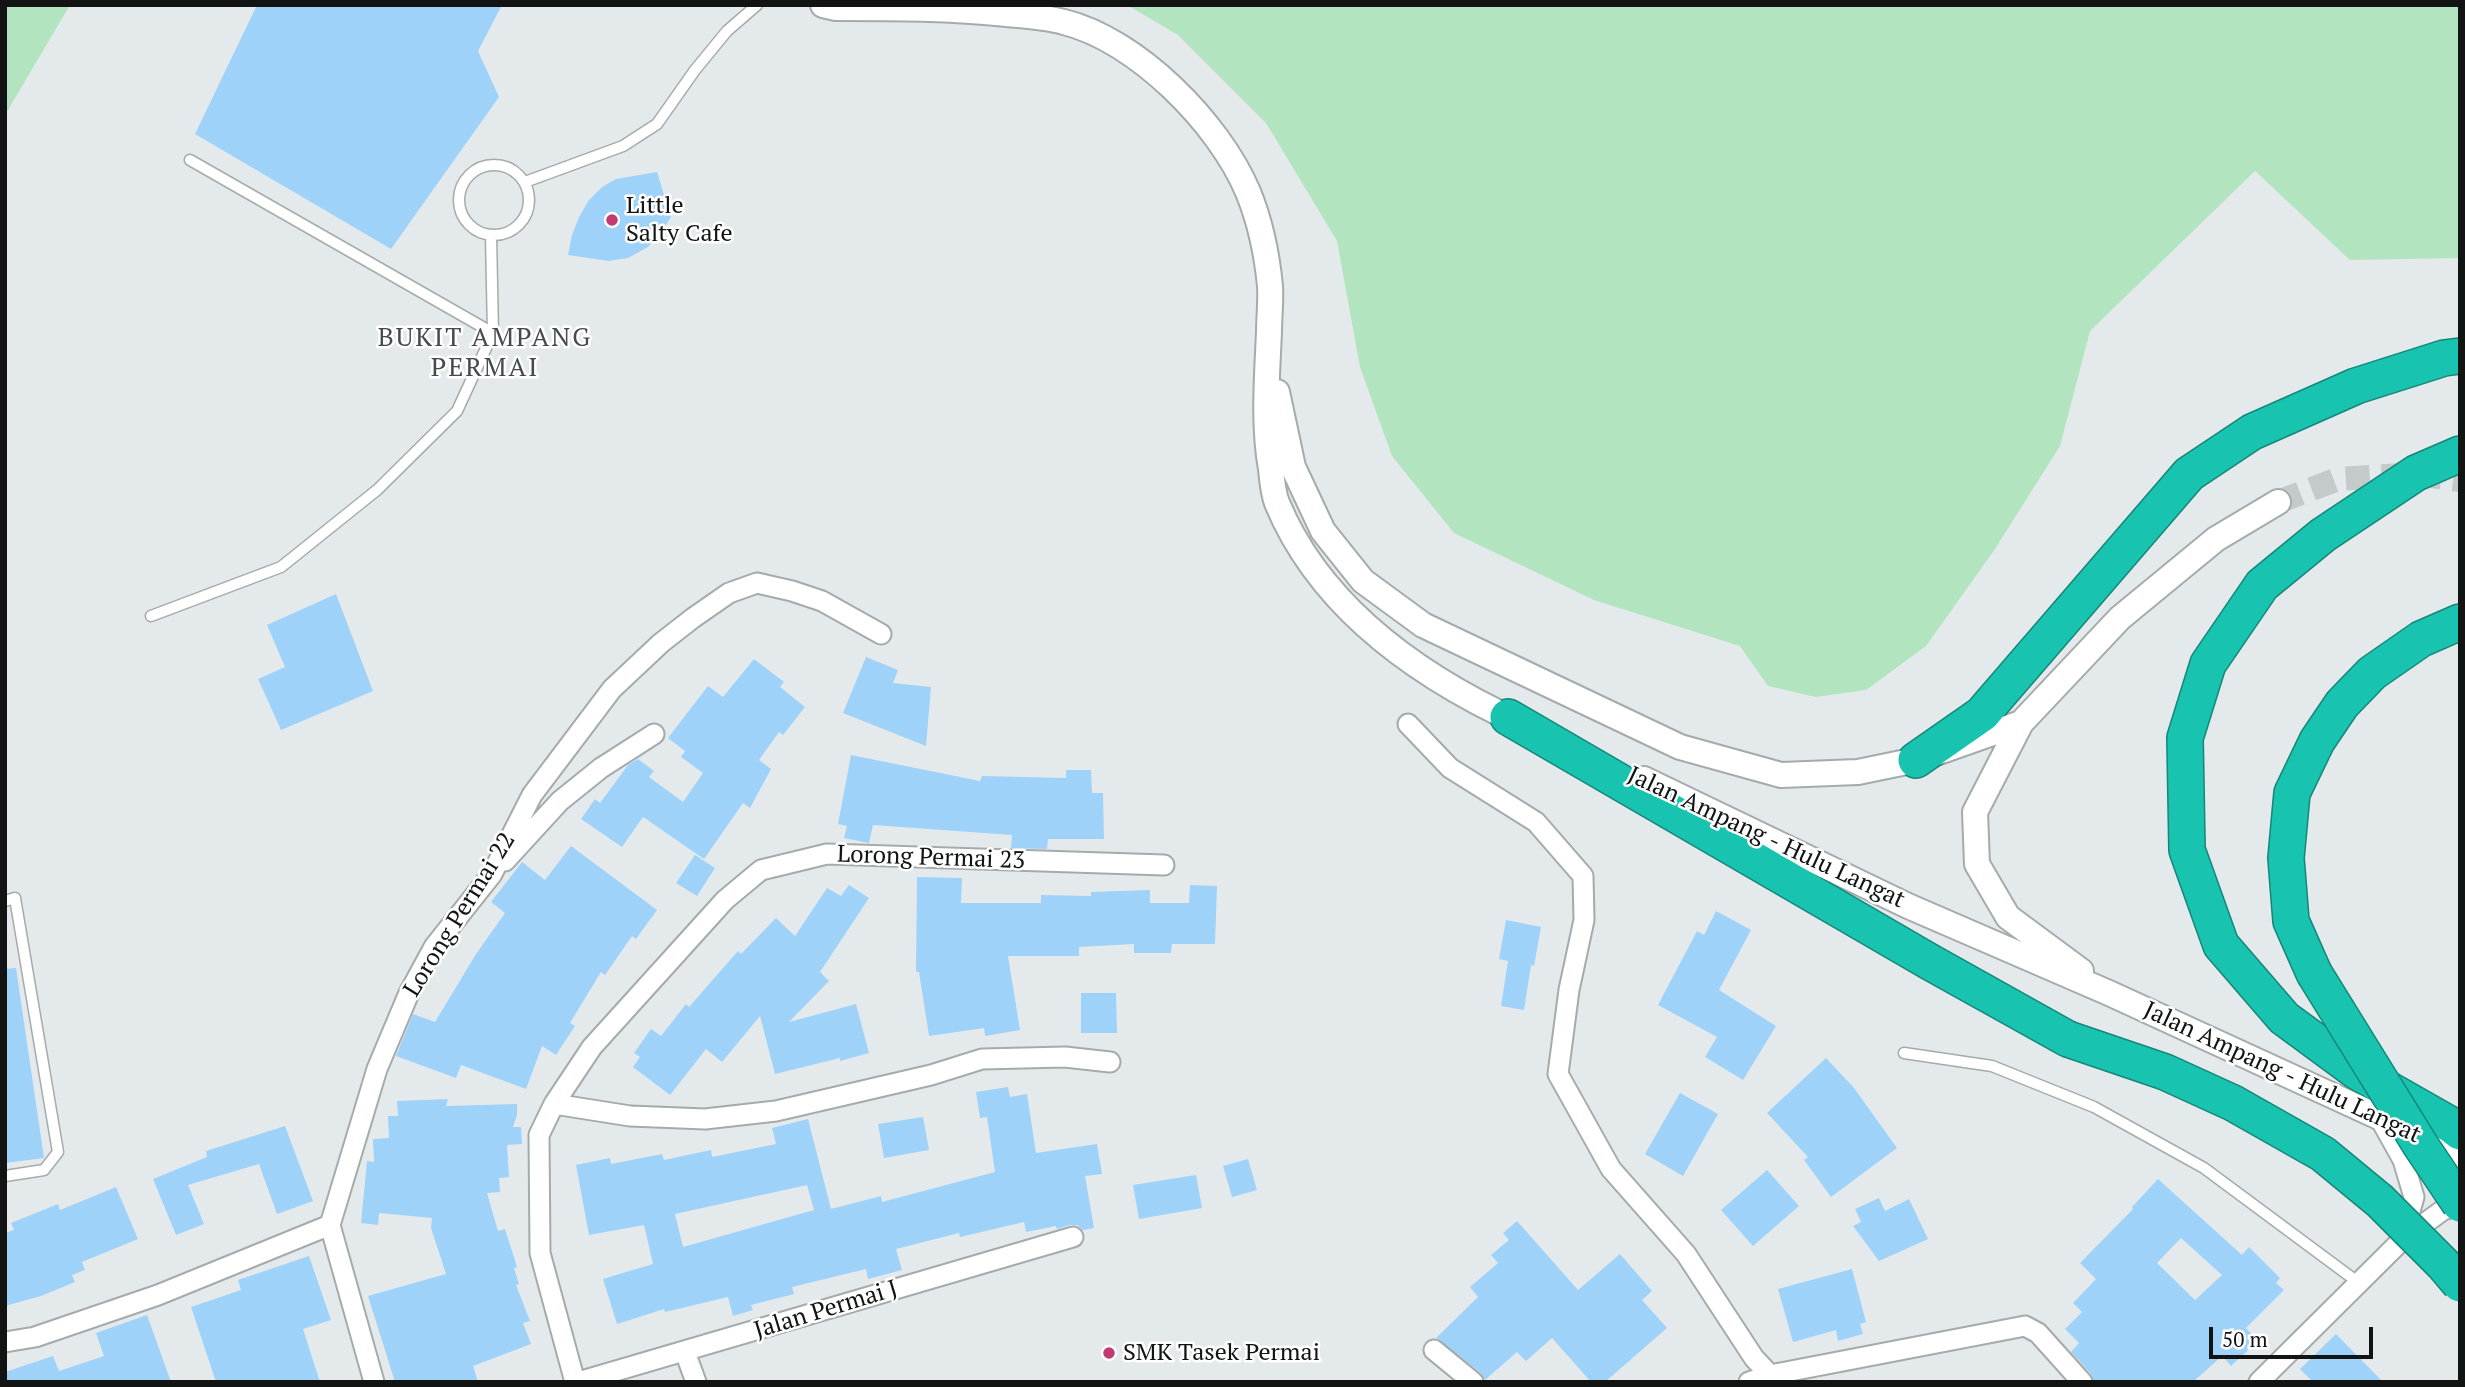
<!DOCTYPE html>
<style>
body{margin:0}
#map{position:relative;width:2465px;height:1387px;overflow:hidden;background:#e4eaeb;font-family:"PT Serif",serif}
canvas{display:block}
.frame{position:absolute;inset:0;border:7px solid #121414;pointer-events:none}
.scale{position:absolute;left:2209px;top:1327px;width:164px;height:32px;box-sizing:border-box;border:4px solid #121414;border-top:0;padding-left:9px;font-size:21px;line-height:24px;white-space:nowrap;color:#121414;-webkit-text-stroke:5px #fff;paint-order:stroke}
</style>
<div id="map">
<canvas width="2465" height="1387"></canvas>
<div class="frame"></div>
<div class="scale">50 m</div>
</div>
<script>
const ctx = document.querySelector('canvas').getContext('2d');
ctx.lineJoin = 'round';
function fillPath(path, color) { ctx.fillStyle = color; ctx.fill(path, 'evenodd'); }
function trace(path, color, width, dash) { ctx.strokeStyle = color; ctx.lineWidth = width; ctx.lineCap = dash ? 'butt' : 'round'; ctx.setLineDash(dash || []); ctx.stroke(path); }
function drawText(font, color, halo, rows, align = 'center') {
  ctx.font = font + ' "PT Serif",serif'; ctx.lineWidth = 5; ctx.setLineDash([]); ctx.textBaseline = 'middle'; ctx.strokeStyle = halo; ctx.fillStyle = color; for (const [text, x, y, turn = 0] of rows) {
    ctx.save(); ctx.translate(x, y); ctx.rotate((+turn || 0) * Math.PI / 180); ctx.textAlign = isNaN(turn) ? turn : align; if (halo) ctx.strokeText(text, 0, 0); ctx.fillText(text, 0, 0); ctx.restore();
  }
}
fillPath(new Path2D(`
 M5,5h65l-65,110z
 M1127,5h1333v253l-110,2 -95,-89 -165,160 -30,115 -65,103 -69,97 -60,44 -50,7 -48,-11 -28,-40 -146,-46 -140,-67 -62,-77 -32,-89 -23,-126 -71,-118 -88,-88z`), '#b2e4bf');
fillPath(new Path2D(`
 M257,5h245l-24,46 21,46 -108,152 -196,-115z
 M657,172l14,45 -10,16 -13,14 -20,11 -19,3 -41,-6 4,-20 7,-18 10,-17 13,-13 14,-8z
 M336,594l37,97 -92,39 -23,-51 27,-12 -18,-42z
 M866,657l32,13 -5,13 38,4 -5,59 -83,-33z
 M754,659l30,23 -4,5 25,20 -22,28 -4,-3 -20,28 12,9 -21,39 -7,-5 -39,56 -61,-42 -21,30 -41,-28 14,-20 5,4 28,-38 10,-6 16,12 -5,6 34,25 20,-29 -22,-16 4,-6 -17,-13 40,-52 15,11z
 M851,755l129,26 2,-5 84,2v-8h25l1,23h11l1,46h-56l-1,10 -36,-1 1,-13 -139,-10 -4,18 -25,-5 3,-12 -9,-2z
 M571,846l86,64 -21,29 -4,-3 -27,39 -4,-3 -31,51 5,3 -19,29 -14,-9 -16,43 -65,-24 -5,13 -60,-22 17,-42 22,8 41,-68 29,-41 -14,-11 31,-40 23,18z
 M695,855l20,13 -18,28 -21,-13z
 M917,877l45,1 -1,25h80v-8l50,1v-4l59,-2v13h39l1,-18 27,1 -2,58h-43l-1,9h-37v-9l-55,3v9h-71l12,74 -35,6 -1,-8 -55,8 -10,-64h-3z
 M849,885l20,13 -49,74 9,9 -40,41 67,-18 13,49 -29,8v-3l-65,16 -15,-58 -38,46 -16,-13 -36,46 -37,-28 7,-10 -6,-4 17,-24 10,7 25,-32 3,3 49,-56 3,3 35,-36 19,18 32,-48 14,8z
 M1716,911l35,19 -32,60 57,36 -33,54 -38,-23 12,-20 -59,-32 39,-74 7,4z
 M1506,920l35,7 -7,39 -3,-1 -7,45 -23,-4 7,-45 -9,-2z
 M16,968l28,190 -39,5v-194z
 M1081,993h35l1,40h-36z
 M1826,1058l28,30 43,60 -66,49 -27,-37 4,-3 -41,-44z
 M1008,1087l2,10 17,-3 9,59 61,-9 5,30 -17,2 9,52 -11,2 -6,-5h-7l-13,4 -1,-3 -30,6 -2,-10 -64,15 -1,-4 -63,16 6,21 -34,9 -2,-10 -74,18 2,7 -43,11 2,5 -20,6 -5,-19 -63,15 -1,-3 -47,15 -14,-45 50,-15 -9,-39 -55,10 -13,-70 34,-7 1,6 51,-10 2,6 47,-10 1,7 64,-13 -4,-16 36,-9 23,90 50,-13 1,6 113,-30 -8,-55 -7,1 -4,-26zM807,1185l7,25 -131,37 -8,-33z
 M1680,1093l38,21 -35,62 -38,-22z
 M448,1099l-2,7 71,-2v11l-4,12h8l1,17 -15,1 2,32 -10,1 1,14 -13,1 11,38 7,-2 12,38 -3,1 5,16 -3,1 14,36 -7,2 8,21 -58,22 5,16h-83l-27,-86 78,-22 -15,-46 1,-10 -53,-5 -1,12 -17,-2 6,-62 7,1 -1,-23 16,-1 -1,-22h10l-1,-15z
 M923,1117l6,33 -45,8 -6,-34z
 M285,1126l28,75 -36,13 -18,-50 -71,21 16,39 -28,11 -23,-56 54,-22 -1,-6z
 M1248,1159l9,31 -25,7 -9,-31z
 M1767,1170l32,36 -46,40 -32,-36z
 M1196,1175l6,33 -63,11 -6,-34z
 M2158,1179l84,76 7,-8 31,31 -4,5 8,7 -38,38 12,13 -27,25 -9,-10 -29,26h-99l-3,-8 -20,-22 8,-9 -14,-14 17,-17 -9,-9 23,-24 -16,-16 53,-54 -1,-2zM2181,1238l41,37 -27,25 -38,-37z
 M116,1187l22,52 -56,23 3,8 -13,5 3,7 -34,14 -36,10v-73l9,-3 -3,-7 47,-19 2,6z
 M1879,1198l6,13 24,-12 19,40 -49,22 -26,-35 8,-4 -6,-13z
 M1517,1221l61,69 42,-36 32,37 -10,9 25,28 -62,54h-14l-39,-44 -26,23 -9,-9 -32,28 -4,-7 -45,-35 42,-41 -8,-10 28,-24 -7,-8 18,-15 -6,-7z
 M309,1256l22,64 -28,9 17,53h-104l-25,-75 50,-17 -3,-10z
 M1852,1269l14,53 -6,2 3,10 -25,7 -2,-11 -43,12 -15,-53z
 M147,1315l24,67h-166v-10l48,-16 6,15 45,-15 -8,-23z
 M2336,1334l47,48h-70l-13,-13z`), '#9fd2f9');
trace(new Path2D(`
 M2278,502l60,-23 79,-5 43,6`), '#c4cacb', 24, [24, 12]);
const service = new Path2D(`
 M190,160l303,173
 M459 200a35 35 0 1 1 70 0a35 35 0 1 1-70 0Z
 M525,182l98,-36 34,-22 38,-54 32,-39 30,-26
 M151,616l130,-49 96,-77 80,-79 36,-78 -2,-97
 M5,901l10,-3 43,254 -14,18 -39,6
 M1904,1053l88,13 102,41 110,61 155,115`);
const minor = new Path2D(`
 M1408,724l42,44 86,54 47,54 1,44 -15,70 -11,84 53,95 75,85 68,104 16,17 255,-49 13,7 44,49
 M505,861l55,-60 41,-33 53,-34
 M554,1104l76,12 75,3 71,-8 155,-36 51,-16 83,-2 45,5
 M2379,1117l24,43 11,37 -10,35
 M5,1342l30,-5 123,-42 172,-70
 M1434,1350l39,32
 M685,1352l11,30
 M374,1382l-44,-157 47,-156 32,-76 25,-46 58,-73 40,-79 80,-106 49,-46 32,-25 36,-25 28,-10 35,8 30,10 59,33
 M575,1382l-35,-129 -1,-118 15,-31 38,-57 133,-147 36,-30 66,-16 337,11
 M578,1382l495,-145
 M1749,1382l21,-7
 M2259,1382l143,-142 41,-30 17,-5`);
const tertiary = new Path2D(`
 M823,5l13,3c57,0 114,0 171,6 19,2 39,3 57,8 73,18 155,101 184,170 12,29 19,63 22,94 1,15 -1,31 -1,46 -2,46 -6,92 2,137 1,11 2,24 6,34 44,106 144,175 245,221
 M1277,392l16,75 30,64 40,50 60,44 257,122 101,28 77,-3 58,-12 105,-37 99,-105 96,-79 62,-37
 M2021,723l-46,89 2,52 31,53 73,54
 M1644,779l264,127 201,87 270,124 81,40`);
const motorway = new Path2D(`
 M2460,454l-44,19 -93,62 -61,50 -54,79 -23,74 2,112 34,95 63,73 72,53 95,54 9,7
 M1508,717l422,245 138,77
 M1916,760l66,-46 207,-240 63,-42 104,-46 88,-28 16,-2
 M2314,973l-23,-52 -5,-63 6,-65 25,-52 25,-37 30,-31 49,-34 39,-17`);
trace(service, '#a5abac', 13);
trace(minor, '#a5abac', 23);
trace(tertiary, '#a5abac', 28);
trace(motorway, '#168679', 38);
trace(service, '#fff', 10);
trace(minor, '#fff', 19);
trace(tertiary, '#fff', 24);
trace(motorway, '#18c3b0', 35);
const motorwayBridge = new Path2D(`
 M2314,973l107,173 39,58
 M2068,1039l97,33 68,31 90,51 57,47 64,64 16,19`);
trace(motorwayBridge, '#168679', 38, []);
trace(motorwayBridge, '#18c3b0', 35);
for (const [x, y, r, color] of [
 [612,220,7,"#c33971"],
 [1109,1353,7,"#c33971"]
]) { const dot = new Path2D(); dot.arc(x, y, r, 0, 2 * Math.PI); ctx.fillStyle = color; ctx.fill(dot); trace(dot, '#fff', 2.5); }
drawText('24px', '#121414', '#fff', [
 ["Little",626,206],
 ["Salty Cafe",626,234],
 ["SMK Tasek Permai",1123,1353]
], 'left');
drawText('24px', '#121414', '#fff', [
 ["Jalan Ampang - Hulu Langat",1766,838,25],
 ["Lorong Permai 23",931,858,2],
 ["Lorong Permai 22",460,915,-58],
 ["Jalan Ampang - Hulu Langat",2282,1073,25],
 ["Jalan Permai J",826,1310,-17]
]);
ctx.letterSpacing = '2px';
drawText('26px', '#464a4b', '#fff', [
 ["BUKIT AMPANG",485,339],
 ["PERMAI",485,369]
]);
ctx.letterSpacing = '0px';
</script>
